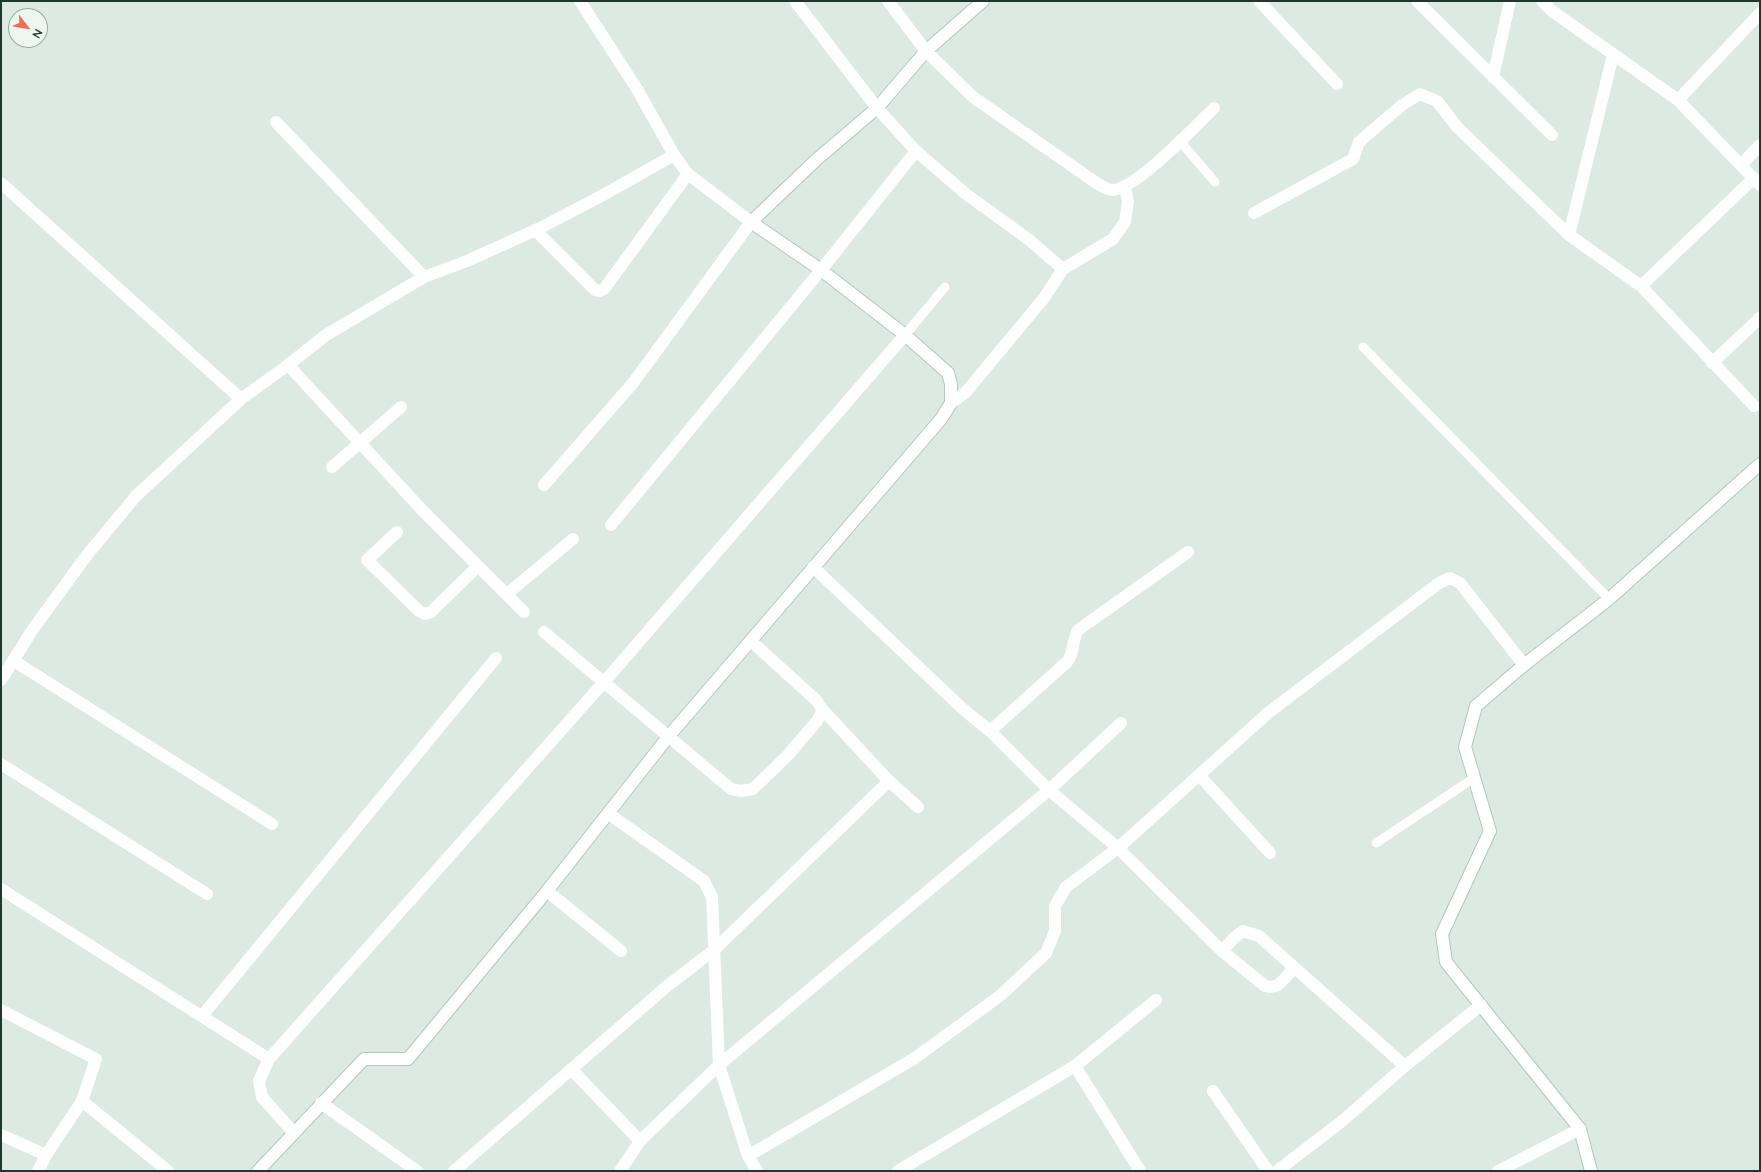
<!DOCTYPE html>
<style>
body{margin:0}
#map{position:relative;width:1761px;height:1172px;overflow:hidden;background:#dde9e3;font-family:Lato,sans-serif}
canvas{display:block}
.frame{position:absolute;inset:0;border:2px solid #1f382f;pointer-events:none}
.north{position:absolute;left:8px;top:8px;width:40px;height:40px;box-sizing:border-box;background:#edf6f1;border:1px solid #9baaa3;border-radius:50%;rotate:121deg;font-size:11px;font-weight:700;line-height:16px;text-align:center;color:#1f382f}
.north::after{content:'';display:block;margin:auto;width:14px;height:18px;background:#f16e53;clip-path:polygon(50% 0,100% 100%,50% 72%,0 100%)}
</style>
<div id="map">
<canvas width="1761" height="1172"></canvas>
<div class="frame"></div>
<div class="north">N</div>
</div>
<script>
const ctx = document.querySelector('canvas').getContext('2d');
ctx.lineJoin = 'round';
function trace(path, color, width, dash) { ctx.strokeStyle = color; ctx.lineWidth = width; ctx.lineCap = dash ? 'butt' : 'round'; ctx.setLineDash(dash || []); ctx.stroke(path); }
const secondary = new Path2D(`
 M258,1171l106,-112h44l139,-168 121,-154 273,-318 10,-16v-19l-3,-11 -43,-38 -84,-65 -70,-48 65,-62 61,-52 49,-57 57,-50
 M1591,1171l-11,-42 -134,-167 -4,-28 48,-103 -25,-84 11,-41 48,-41 85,-66 151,-135`);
trace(secondary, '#b0c9be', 14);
trace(new Path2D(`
 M1179,140l36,42
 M905,335l40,-48
 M1363,347l246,252
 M1376,843l98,-65`), '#fff', 9);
trace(new Path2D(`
 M795,1l82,107 39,43 50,43 62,45 35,30
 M888,1l38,50 47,46 122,85c5,3 12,8 17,8 25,-1 82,-63 102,-82
 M1259,1l78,83
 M1417,1l135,134
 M1542,1l10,10 126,89 82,85
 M1493,77l17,-76
 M1678,100l82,-87
 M276,122l148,155
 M1741,165l19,-20
 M1,183l240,216
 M1254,213l99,-54 6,-17 43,-37 18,-11 17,7 20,26 112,108 72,51 113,120
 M535,230l60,60 5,1 4,-2 84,-115
 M1569,235l44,-180
 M1641,286l113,-108
 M1712,363l48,-45
 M288,365l135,146 101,101
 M951,403l15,-11 14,-17 64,-77 19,-29 50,-30 12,-17 3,-21 -3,-14
 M332,467l69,-60
 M544,485l89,-102 118,-161 -63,-48 -14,-19 -37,-66 -57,-88
 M611,525l210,-255 95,-119
 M397,532l-30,28 52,51 6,3 6,-2 47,-46
 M813,567l150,142 27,22 59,59 69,58 104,103 11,-12 10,-8 16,5 146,130
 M507,594l66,-55
 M544,632l187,157 10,2 12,-2 35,-34 29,-34 6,-11 -7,-10 -65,-59
 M14,661l258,163
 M1,680l32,-51 54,-74 49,-59 105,-97 47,-34 38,-30 98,-58 43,-16 73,-33 65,-34 69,-39
 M823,710l66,71 29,26
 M990,731l77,-69c8,-10 4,-19 11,-32l110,-78
 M1,764l206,130
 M1199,775l71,78
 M609,814l95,67 8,16 7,168 29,91 9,15
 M1,889l268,170 -10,22 3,16 32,36
 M547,891l74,60
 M1222,951l43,35c14,4 21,-9 29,-19
 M1,1010l95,49 -14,42 86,70
 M202,1016l294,-358
 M269,1059l335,-377 301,-347
 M1075,1066l65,105
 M571,1069l69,72
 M1213,1091l55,80
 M321,1103l96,68
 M1,1135l45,20 36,-54
 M748,1156l167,-98 86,-63 45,-42 9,-22v-25l11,-19 52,-39 150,-135 171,-130 11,-5 10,5 64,82
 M38,1171l8,-16
 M454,1171l212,-184 48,-37 175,-169
 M620,1171l20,-30 79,-76 330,-275 72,-67
 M898,1171l177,-105 81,-66
 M1277,1171l64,-49 64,-56 76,-61
 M1498,1171l82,-42`), '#fff', 12);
trace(secondary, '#fff', 12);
</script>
